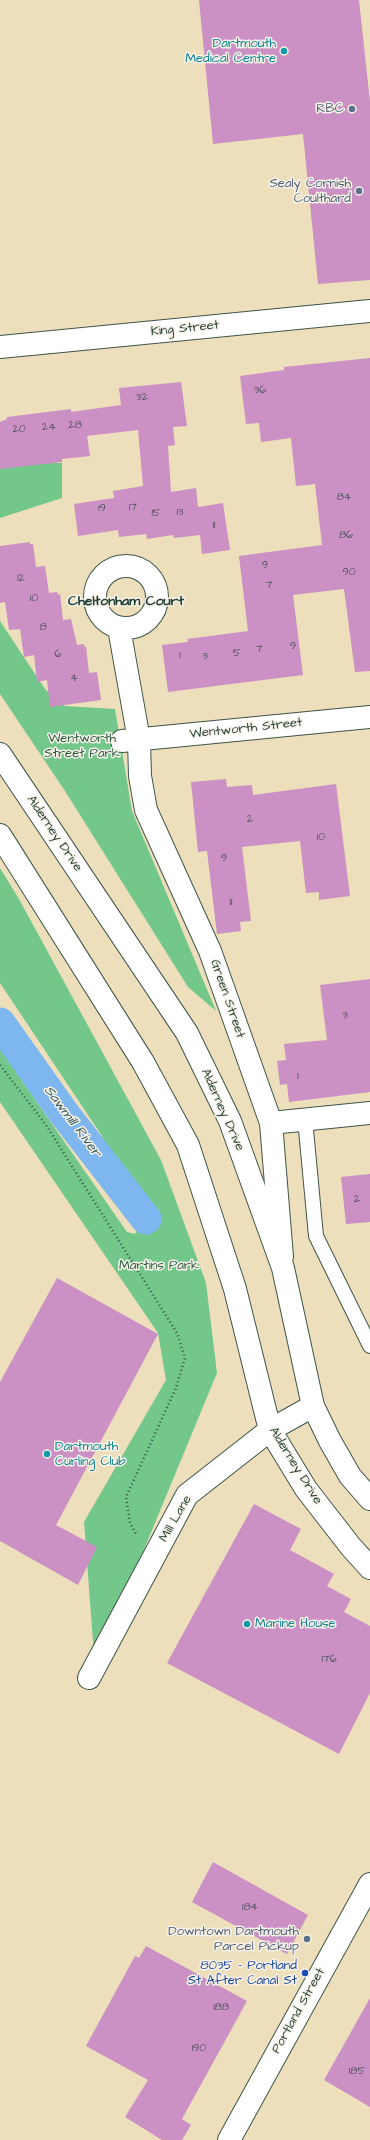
<!DOCTYPE html>
<style>
body{margin:0}
canvas{display:block;background:#eddebc}
</style>
<canvas width="370" height="2140"></canvas>
<script>
const ctx = document.querySelector('canvas').getContext('2d');
ctx.lineJoin = 'round';
function fillPath(path, color) { ctx.fillStyle = color; ctx.fill(path, 'evenodd'); }
function trace(path, color, width, dash) { ctx.strokeStyle = color; ctx.lineWidth = width; ctx.lineCap = dash ? 'butt' : 'round'; ctx.setLineDash(dash || []); ctx.stroke(path); }
function drawText(font, color, halo, rows, align = 'center') {
  ctx.font = font + ' "Architects Daughter",sans-serif'; ctx.lineWidth = 3; ctx.setLineDash([]); ctx.textBaseline = 'middle'; ctx.strokeStyle = halo; ctx.fillStyle = color; for (const [text, x, y, turn = 0] of rows) {
    ctx.save(); ctx.translate(x, y); ctx.rotate((+turn || 0) * Math.PI / 180); ctx.textAlign = isNaN(turn) ? turn : align; if (halo) ctx.strokeText(text, 0, 0); ctx.fillText(text, 0, 0); ctx.restore();
  }
}
fillPath(new Path2D(`
 M0,463h62v35l-62,20z
 M0,621l45,68 19,17 51,3 17,102 84,200 -28,-24 -123,-196 -65,-97z
 M0,868l19,31 142,261 45,123 11,90 -122,295 -11,-146 82,-142 -8,-47 -158,-231v-53l127,183 8,2 6,-11 -2,-19 -39,-71 -100,-150z`), '#73c78b');
trace(new Path2D(`
 M0,1023l63,89 83,107`), '#7eb7ef', 31);
fillPath(new Path2D(`
 M199,0h160l11,102v178l-52,4 -15,-150 -90,10z
 M370,358v313l-15,1 -11,-83 -51,6 10,80 -135,17 -6,-47 26,-3 -1,-3 61,-8 -9,-75 83,-11 -7,-61 -19,2 -5,-48 -30,4 -2,-19 -13,1 -6,-48 44,-6v-3z
 M181,382l6,44 -14,1 2,18 -7,1 3,46 25,-4 2,19 25,-4 7,47 -28,4 -2,-19 -26,3 -1,-3 -26,4 -1,-5 -27,3 -1,-7 -40,6 -4,-32 40,-6 -1,-7 30,-5 -5,-56 -51,6 3,20 -28,3v3l-62,7v-47l7,-3v-2l64,-8v3l50,-7 -2,-17z
 M30,542v2h3l3,23 9,-1 4,27 8,-1 1,3 2,-1 3,26 8,-1 6,26 7,-1v3l2,-1 3,27 8,-1 4,28 -51,7 -3,-27 -10,2 -3,-27 -10,2 -4,-28 -11,1 -4,-28 -5,1v-57z
 M226,779l1,8 25,-2 1,10 83,-11 14,112 -31,4v-8l-13,1 -6,-52 -58,6 9,74 -11,1 1,9 -24,3 -10,-83 -9,1 -7,-70z
 M370,979v113l-81,10 -2,-18 -7,1 -3,-24 9,-1 -2,-16 43,-4 -7,-55z
 M370,1174v48l-24,2 -5,-47z
 M57,1278l101,56 -102,191 41,22 -19,38 -78,-44v-159z
 M254,1504l47,25 -11,21 44,24 -7,12 24,13 -7,13 26,14v67l-31,61 -172,-91z
 M213,1862l95,53 -21,39 -95,-52z
 M146,1946l101,55 -65,118 9,6 -9,15h-20l-37,-23 23,-37 -62,-34 49,-90 4,2z
 M370,1998v109l-46,-27z`), '#cb90c4');
const lane = new Path2D(`
 M305,1119l11,117 54,110`);
const street = new Path2D(`
 M95 597a31 31 0 1 1 62 0a31 31 0 1 1-62 0Z
 M119,628l20,112 1,36 6,34 64,141 61,172 11,134
 M122,741l248,-24
 M271,1123l99,-10
 M89,1678l98,-183 83,-65 43,-24`);
const secondary = new Path2D(`
 M0,347l370,-36
 M0,754l187,279 43,88 53,147 30,138 17,35 20,35 20,23
 M0,835l143,227 45,83 47,144 35,141 36,59 45,58 19,21
 M229,2140l141,-256`);
trace(lane, '#3e5548', 16);
trace(street, '#3e5548', 24);
trace(secondary, '#3e5548', 24);
trace(new Path2D(`
 M0,1065l46,60 131,208 8,25 -9,30 -50,109 4,26 6,11`), '#3e5548', 2.5, [1, 3]);
trace(lane, '#fff', 14);
trace(street, '#fff', 22);
trace(secondary, '#fff', 22);
for (const [x, y, r, color] of [
 [284,51,4,"#0f9aa8"],
 [352,109,4,"#5c6f8a"],
 [359,191,4,"#5c6f8a"],
 [47,1454,4,"#0f9aa8"],
 [247,1624,4,"#0f9aa8"],
 [307,1939,4,"#5c6f8a"],
 [305,1973,4,"#1a4fb4"]
]) { const dot = new Path2D(); dot.arc(x, y, r, 0, 2 * Math.PI); ctx.fillStyle = color; ctx.fill(dot); trace(dot, '#f7f3e8', 1.5); }
drawText('11px', '#4a5258', null, [
 ["36",260,391],
 ["32",142,398],
 ["28",75,426],
 ["24",49,428],
 ["20",19,430],
 ["84",344,498],
 ["17",133,508],
 ["19",102,509],
 ["13",180,513],
 ["15",156,514],
 ["11",214,526],
 ["86",346,536],
 ["9",265,566],
 ["90",349,573],
 ["12",21,579],
 ["7",269,586],
 ["10",34,599],
 ["8",43,628],
 ["9",293,647],
 ["7",259,650],
 ["5",237,654],
 ["6",58,655],
 ["1",180,656],
 ["3",205,657],
 ["4",74,679],
 ["2",250,820],
 ["10",321,838],
 ["9",224,859],
 ["11",231,903],
 ["3",345,1016],
 ["1",298,1077],
 ["2",357,1200],
 ["176",329,1660],
 ["184",250,1908],
 ["188",221,2008],
 ["190",199,2049],
 ["185",357,2072]
]);
drawText('13px', '#0d838f', '#f7f3e8', [
 ["Dartmouth",276,44,"right"],
 ["Medical Centre",276,59,"right"],
 ["Dartmouth",55,1447],
 ["Curling Club",55,1462],
 ["Marine House",255,1624]
], 'left');
drawText('13px', '#4e5e75', '#f7f3e8', [
 ["RBC",344,109],
 ["Sealy Cornish",351,184],
 ["Coulthard",351,199],
 ["Downtown Dartmouth",299,1932],
 ["Parcel Pickup",299,1947]
], 'right');
drawText('13px', '#1f3d34', '#f7f3e8', [
 ["King Street",185,329,-6],
 ["Wentworth Street",246,729,-6],
 ["Alderney Drive",54,834,56],
 ["Green Street",227,999,71],
 ["Alderney Drive",222,1110,66],
 ["Alderney Drive",295,1466,58],
 ["Mill Lane",176,1519,-60],
 ["Portland Street",299,2011,-61]
]);
drawText('13px', '#305945', '#f7f3e8', [
 ["Wentworth",82,739],
 ["Street Park",82,754],
 ["Martins Park",159,1266]
]);
drawText('13px', '#164399', '#f7f3e8', [
 ["8035 - Portland",297,1966],
 ["St After Canal St",297,1981]
], 'right');
drawText('bold 14px', '#1f3d34', '#f7f3e8', [
 ["Cheltonham Court",126,602]
]);
drawText('italic 14px', '#375c63', '#f7f3e8', [
 ["Sawmill River",72,1122,53]
]);
</script>
